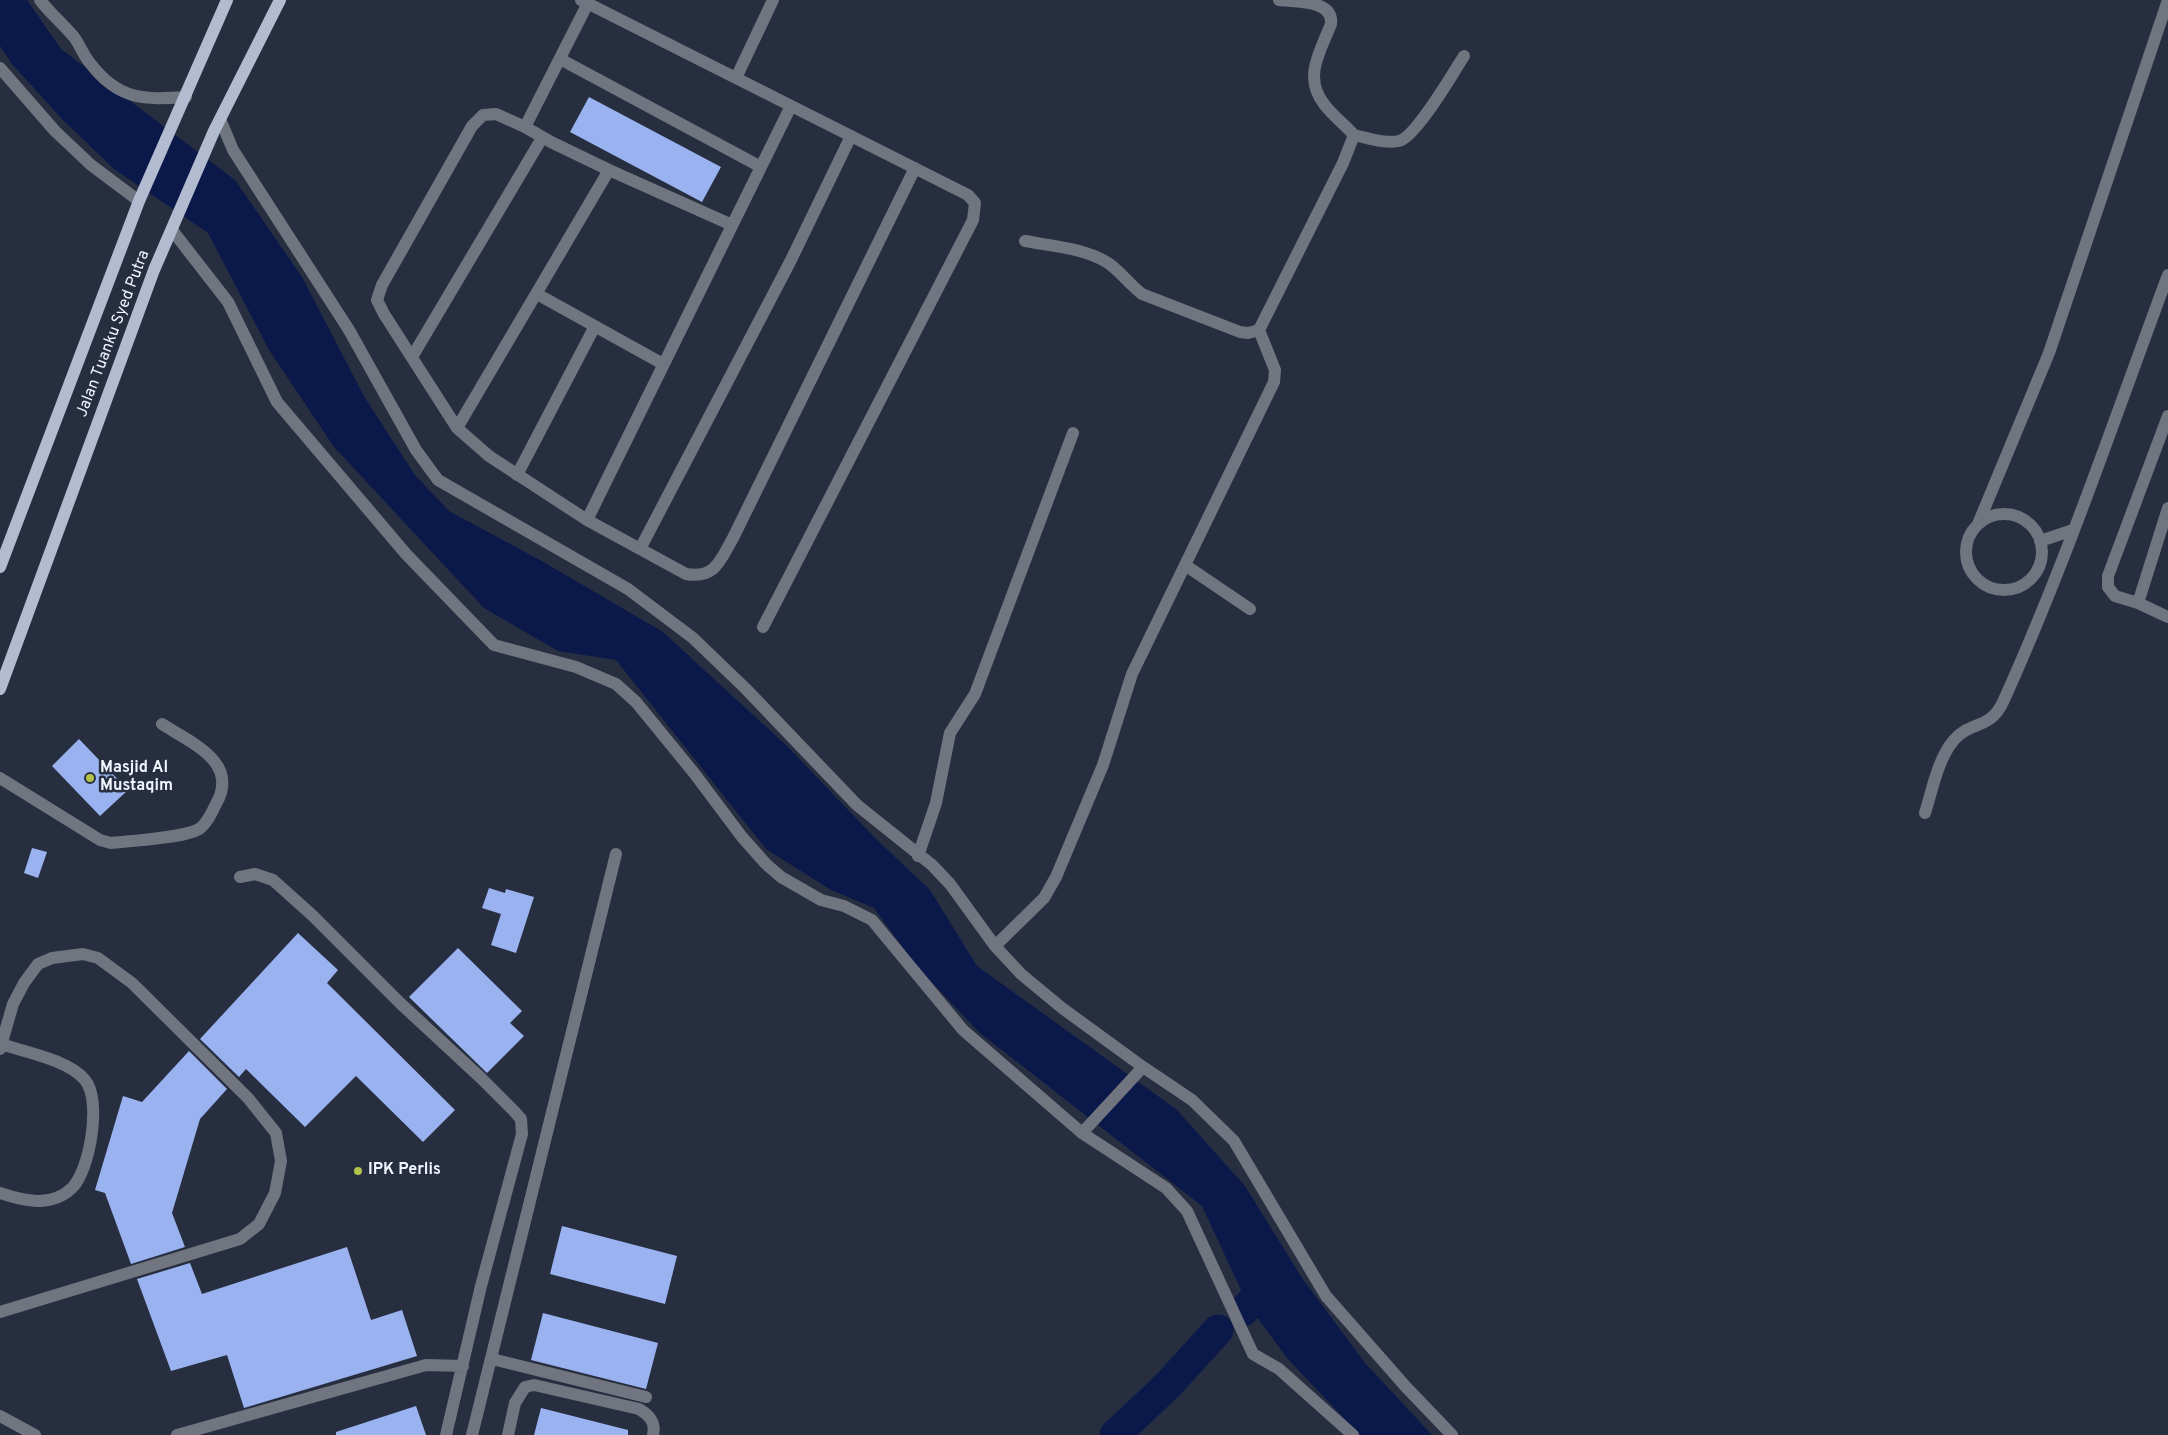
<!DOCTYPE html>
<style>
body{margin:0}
canvas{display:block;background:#262e40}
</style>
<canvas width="2168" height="1435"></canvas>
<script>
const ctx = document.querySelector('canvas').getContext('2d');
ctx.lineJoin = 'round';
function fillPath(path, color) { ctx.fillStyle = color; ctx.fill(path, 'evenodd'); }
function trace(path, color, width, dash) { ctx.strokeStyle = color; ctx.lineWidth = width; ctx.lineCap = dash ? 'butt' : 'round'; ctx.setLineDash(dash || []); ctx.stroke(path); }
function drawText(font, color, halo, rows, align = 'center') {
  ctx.font = font + ' Overpass,sans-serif'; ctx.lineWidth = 5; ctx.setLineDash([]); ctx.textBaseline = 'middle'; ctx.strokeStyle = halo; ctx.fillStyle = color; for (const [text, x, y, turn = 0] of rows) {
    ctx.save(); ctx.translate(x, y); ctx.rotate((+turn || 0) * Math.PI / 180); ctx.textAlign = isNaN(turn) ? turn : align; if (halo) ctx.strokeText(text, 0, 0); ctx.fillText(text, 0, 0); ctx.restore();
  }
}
fillPath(new Path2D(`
 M0,0h27l34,49 174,131 67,97 63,121 50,77 34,36 91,49 123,72 125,115 87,91 55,52 47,76 199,143 69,77 57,92 63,85 67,72h-72l-73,-77 -39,-53 -46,-99 -222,-173 -62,-65 -44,-60 -43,-18 -65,-41 -150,-189 -58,-9 -74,-43 -55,-59 -95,-102 -65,-97 -61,-117 -94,-64 -51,-49 -51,-56 -12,-18z`), '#0b194a');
trace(new Path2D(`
 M1243,1311l29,-31
 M1115,1435l53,-50 50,-55`), '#0b194a', 31);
fillPath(new Path2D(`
 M589,97l132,70 -19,35 -132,-70z
 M79,739l49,51 -28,26 -48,-50z
 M32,848l15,4 -9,26 -14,-5z
 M489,888l16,5 1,-4 28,8 -18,56 -25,-8 10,-31 -19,-6z
 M298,933l40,37 -11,13 128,127 -32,32 -67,-66 -51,51 -59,-58 -7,8 -39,-38z
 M458,948l64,63 -12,12 14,13 -37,37 -78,-76z
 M189,1051l38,38 -27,30 -28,94 13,34 -54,17 -26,-71 -10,-3 28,-94 19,6z
 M562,1226l115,30 -12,48 -115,-30z
 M347,1247l24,73 31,-10 15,46 -173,52 -17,-53 -56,16 -34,-92 53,-16 12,31z
 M543,1313l115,30 -12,46 -115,-29z
 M416,1406l10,29h-90v-3z
 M541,1408l87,22v5h-94z`), '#9ab3f0');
trace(new Path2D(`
 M40,0c10,13 23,24 34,37 6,8 9,18 16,26 28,37 54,37 96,34
 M581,0l387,195 7,8 -2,17 -210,407
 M560,59l201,108
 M0,68l55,63 36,34 48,36
 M736,78l37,-78
 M220,119l13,31 116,180 67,120 22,30 190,109 65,49 53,51 111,116 75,60 18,19 45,62 26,28 41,34 81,59 49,33 42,41 92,155 80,91 46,48
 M525,127l63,-124
 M1354,135c14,3 31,9 45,6 17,-4 54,-68 65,-85
 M732,225l-123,-55 -58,-28 -26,-15 -29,-13 -13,1 -11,11 -90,159 -5,15 7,14 73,114 32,28 98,64 99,54c29,5 34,-13 47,-36l182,-370
 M172,230l56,72 49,100 129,152 88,91 82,22 40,17 20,18 58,71 48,64 24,27 15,13 40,23 23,6 28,14 91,110 119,103 84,55 21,23 66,143 26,15 74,66
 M1025,241c26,5 60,7 83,22 11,7 22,22 34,31l98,38 8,1 11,-3
 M537,294l126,70
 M412,357l130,-219
 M2168,416l-60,160v11l7,9 23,7 30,14
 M457,428l152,-258
 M517,475l78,-149
 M1966 552a38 38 0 1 1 76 0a38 38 0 1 1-76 0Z
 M587,520l204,-414
 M1978,524l71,-171 119,-353
 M2040,541l33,-11
 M640,549l150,-287 61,-126
 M1185,565l65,44
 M2138,603l30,-95
 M0,778l100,62 11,3c19,-2 73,-5 88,-14 8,-5 13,-17 17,-25 24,-42 -25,-61 -54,-80
 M1925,813c7,-22 13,-55 29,-73 16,-19 36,-10 49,-38 63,-139 112,-285 165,-427
 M918,856l18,-53 14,-70 25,-39 98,-261
 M240,877l15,-3 18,6 39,35 88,88 81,75 33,33 7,8 1,15 -41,152 -35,149
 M995,946l49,-48 12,-21 47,-112 29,-91 142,-292 1,-12 -16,-40 84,-167 11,-28c-10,-11 -22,-20 -30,-31 -21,-27 -4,-52 7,-80 3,-24 -34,-22 -52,-24
 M0,1049l13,-45 11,-21 14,-19 14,-6 31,-4 15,4 34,25 116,115 28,35 5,28 -6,32 -16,31 -19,15 -240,73
 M1082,1133l61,-66
 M0,1193c24,8 51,15 72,-5 18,-18 30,-88 13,-108 -16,-20 -60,-28 -84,-36
 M492,1359l154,38
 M0,1416l35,19
 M177,1435l249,-70 37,1
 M472,1435l144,-581
 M508,1435l7,-32 10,-16 9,-2 105,24c10,6 17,13 14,26`), '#70757f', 12);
trace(new Path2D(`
 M0,567l139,-366 88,-201
 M0,689l154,-419 60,-139 66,-131`), '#b2bbd0', 12);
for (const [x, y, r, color] of [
 [90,778,5,"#b2c34c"],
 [358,1171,5,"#b2c34c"]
]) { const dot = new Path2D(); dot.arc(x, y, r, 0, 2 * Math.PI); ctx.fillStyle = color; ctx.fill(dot); trace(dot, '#262e40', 2); }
drawText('16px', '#f0f5ff', '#262e40', [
 ["Jalan Tuanku Syed Putra",114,334,-69]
]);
drawText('bold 16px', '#f0f5ff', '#262e40', [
 ["Masjid Al",100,769],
 ["Mustaqim",100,787],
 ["IPK Perlis",368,1171]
], 'left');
</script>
